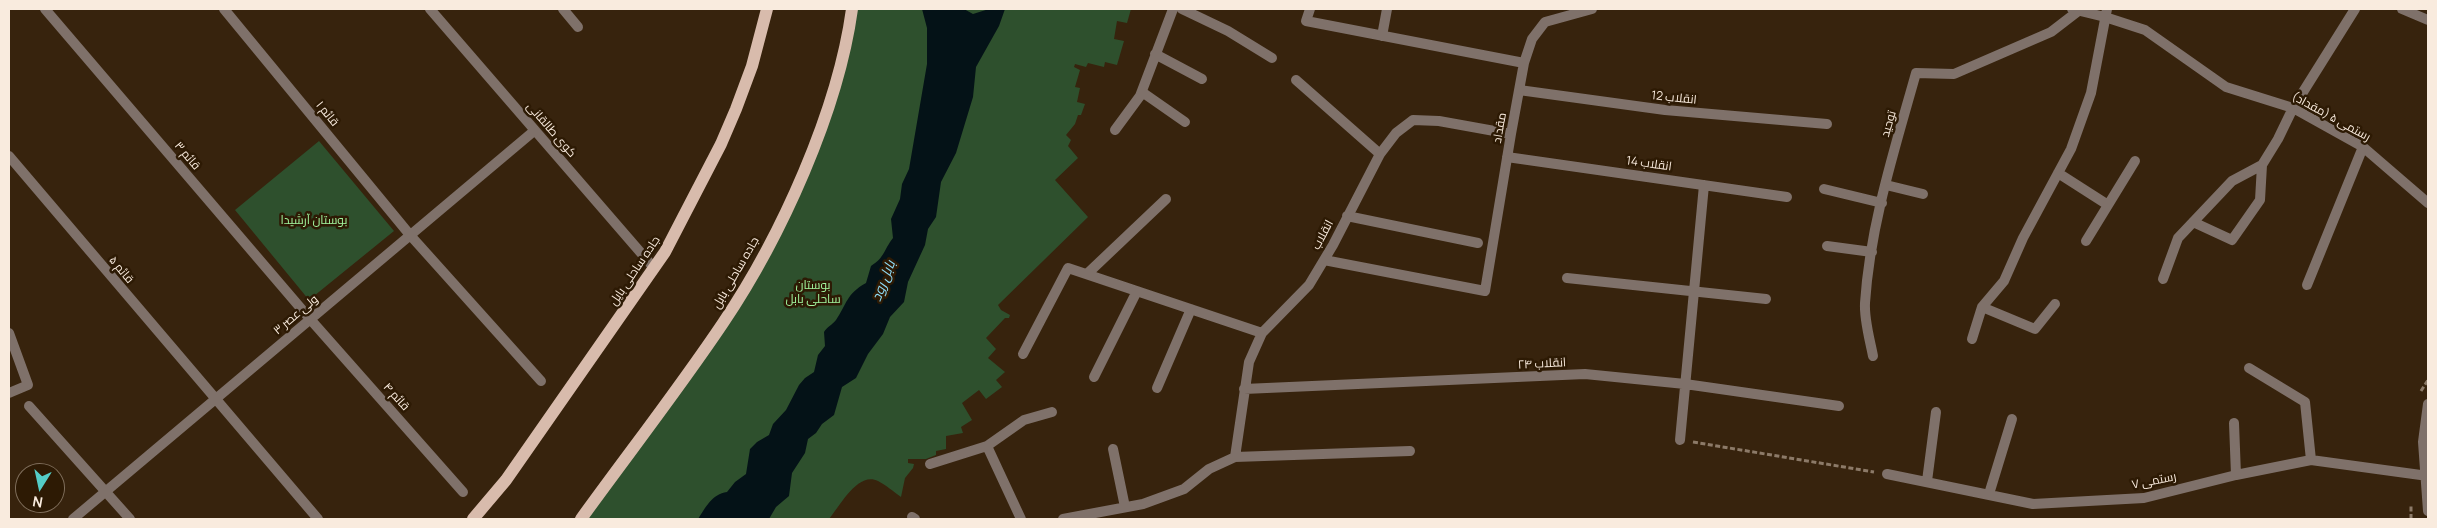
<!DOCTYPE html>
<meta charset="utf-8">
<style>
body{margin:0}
#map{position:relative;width:2437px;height:528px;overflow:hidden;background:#37230d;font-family:Manrope,sans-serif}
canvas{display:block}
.frame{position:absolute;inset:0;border:10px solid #f9ebde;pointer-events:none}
.north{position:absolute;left:15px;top:463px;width:50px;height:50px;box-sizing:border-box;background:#2d1a04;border:1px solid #7f6e5b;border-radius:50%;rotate:190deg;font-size:14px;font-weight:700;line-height:20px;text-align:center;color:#f9ebde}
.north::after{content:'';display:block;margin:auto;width:18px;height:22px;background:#54cdc7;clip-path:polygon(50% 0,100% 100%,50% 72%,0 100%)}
</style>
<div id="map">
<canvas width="2437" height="528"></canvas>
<div class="frame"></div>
<div class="north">N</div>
</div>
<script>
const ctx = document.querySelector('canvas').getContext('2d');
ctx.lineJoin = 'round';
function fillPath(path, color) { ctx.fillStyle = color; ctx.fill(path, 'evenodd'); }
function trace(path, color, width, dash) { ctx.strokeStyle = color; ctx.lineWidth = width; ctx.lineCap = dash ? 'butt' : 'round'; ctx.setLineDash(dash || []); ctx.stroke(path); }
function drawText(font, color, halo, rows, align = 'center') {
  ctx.font = font + ' Manrope,Cairo,sans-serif'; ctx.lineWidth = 5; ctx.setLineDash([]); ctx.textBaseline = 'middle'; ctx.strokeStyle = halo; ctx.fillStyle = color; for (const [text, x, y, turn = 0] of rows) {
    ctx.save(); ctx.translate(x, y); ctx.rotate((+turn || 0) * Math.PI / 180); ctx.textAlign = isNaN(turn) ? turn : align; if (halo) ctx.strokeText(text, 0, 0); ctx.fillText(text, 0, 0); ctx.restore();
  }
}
fillPath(new Path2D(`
 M852,9h279l-4,14 -10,-2 -3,18 10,2 -7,24 -12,-3 -1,5 -16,-4 -2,4 -11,-3 -1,3 6,3 -5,17 5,1 -3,14 8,2 -4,11h-3l-3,9 -9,11 5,5 -3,6 10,12 -23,22 33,37 -90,88 3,5 9,5 -1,3h-4l-19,20 10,11 -8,9 17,14 -9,8 6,7 -16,12 -7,-9 -17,13 10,17 -11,7 2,6 -17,3v13l-10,2v4l-10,4h-18v4l6,1 -1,4 -8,10 -4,19c-7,-5 -15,-12 -23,-16 -20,-10 -38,25 -49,38h-248l143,-197 89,-174z
 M319,141l75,90 -85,69 -74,-90z`), '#2e502d');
fillPath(new Path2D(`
 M922,9h42l9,5 16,-5h16l-6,17 -23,41 -3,30 -17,56 -15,29 -5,35 -8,12 -3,16 -17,37 -4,20 -14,15 -7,17 -15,20 -12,24 -14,9 -8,28 -12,9 -6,9 -8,6 -3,14 -13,20 -3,23 -13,11 -7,12h-71c8,-12 14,-25 29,-27l8,-10 11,-8 4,-25 7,-7 12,-7 4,-11 13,-14 13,-25 6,-7 9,-6 4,-17 7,-9 -1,-14c3,-5 8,-7 12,-12 11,-16 10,-26 30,-37l5,-17c14,-9 12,-15 22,-28l-2,-19 9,-20 2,-15 7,-15 18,-105v-36z`), '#041217');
trace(new Path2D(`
 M2421,391l7,-11
 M1693,442l181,30
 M2411,519v-14`), '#8c7a68', 3, [5, 2.5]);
trace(new Path2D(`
 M45,9l265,310 153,173
 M224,9l186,226 131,146
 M430,9l224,259
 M563,9l15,18
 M1182,9l46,22 44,27
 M1310,9l-4,12 218,42
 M2072,9l33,8 40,13 81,57 67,21 70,39 65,56
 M2402,9l26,11
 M1382,36l5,-27
 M1155,54l47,25
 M1296,80l84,74
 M1519,90l146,20 162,14
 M1142,92l43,30
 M1115,130l25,-34 33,-87
 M9,156l309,363
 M1507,157l280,40
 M2058,173l50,32
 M1886,185l37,9
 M1824,189l58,14
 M1347,216l131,27
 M2193,222l39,18 28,-40 2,-35
 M2086,241l49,-80
 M1827,246l45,6
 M1324,260l161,31 26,-157 13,-71 8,-24 13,-17 47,-13
 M1087,274l79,-75
 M1567,278l199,21
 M2163,279l15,-41 54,-57 30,-16 16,-26 15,-31 62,-99
 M2307,285l56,-138
 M1982,307l53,22 20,-25
 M9,333l19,52 -19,8
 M1972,339l10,-32 22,-26 19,-43 48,-89 20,-56 16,-84
 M1023,354l45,-86 194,65
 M1873,356c-3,-16 -9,-36 -8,-53 5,-78 30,-155 51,-230l38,1 97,-42 26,-20
 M2249,368l56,34 6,58
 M1094,377l43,-86
 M1157,388l34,-79
 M1244,389l341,-15 100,10 154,22
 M2428,404l-5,38 5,69
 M29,406l101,113
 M2234,423l2,52
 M1680,440l24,-255
 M987,446l34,73
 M1113,449l12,58
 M1235,457l14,-95 13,-29 47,-48 24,-40 47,-91 16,-21 17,-13 26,1 72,13
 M930,464l57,-18 37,-26 28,-8
 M1887,474l146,30 111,-6 92,-23 75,-15 117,16
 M1927,481l9,-69
 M1989,494l23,-75
 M912,517l3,2
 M73,519l461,-388
 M1063,519l80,-15 41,-15 25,-20 26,-12 175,-6`), '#7f716a', 10);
trace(new Path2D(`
 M473,519l33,-39 159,-228 56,-108 15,-35 16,-43 15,-57
 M581,519c47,-65 97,-129 142,-196 58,-86 115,-212 129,-314`), '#d8bbac', 12);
drawText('12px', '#f9ebde', '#2d1a04', [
 ["انقلاب 12",1674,98,6],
 ["قائم ۱",327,114,51],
 ["رستمی ۵ (مقداد)",2331,117,29],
 ["توحید",1889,124,-74],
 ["مقداد",1500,128,-80],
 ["کوی طالقانی",551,130,49],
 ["قائم ۳",187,156,50],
 ["انقلاب 14",1649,164,8],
 ["انقلاب",1323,235,-62],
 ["قائم ۵",121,270,50],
 ["جاده ساحلی بایل",635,271,-56],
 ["جاده ساحلی بابل",736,273,-60],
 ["ولی عصر ۳",296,315,-40],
 ["انقلاب ۲۴",1542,364,-3],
 ["قائم ۴",396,397,48],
 ["رستمی ۷",2154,481,-11]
]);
drawText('12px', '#a1f59e', '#2d1a04', [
 ["بوستان آرشیدا",314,221],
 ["بوستان",813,286],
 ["ساحلی بابل",813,300]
]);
drawText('italic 14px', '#8ddbf6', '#2d1a04', [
 ["بابل رود",884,281,-69]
]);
</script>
